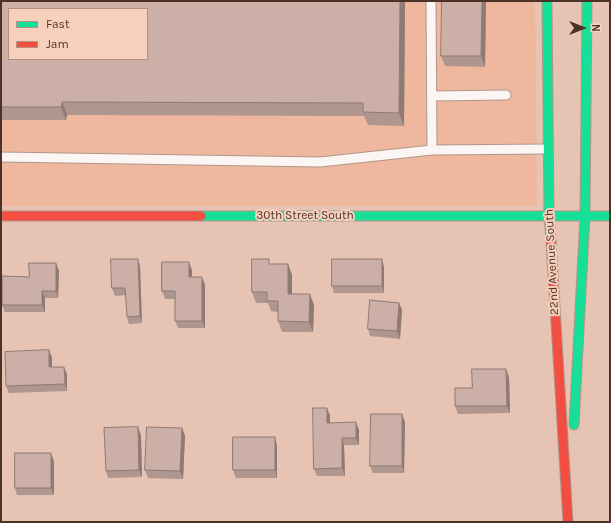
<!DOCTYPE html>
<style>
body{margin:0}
#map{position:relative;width:611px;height:523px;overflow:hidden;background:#e6c3b3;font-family:Karla,sans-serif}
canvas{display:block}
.frame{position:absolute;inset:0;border:2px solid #4d3327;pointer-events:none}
.legend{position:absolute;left:8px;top:8px;width:140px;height:52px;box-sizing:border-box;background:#f7cfbd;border:1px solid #b39181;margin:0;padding:5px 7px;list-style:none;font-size:12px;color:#4d3327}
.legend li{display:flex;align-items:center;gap:8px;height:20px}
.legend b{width:20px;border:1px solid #b39181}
.north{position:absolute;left:563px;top:8px;width:40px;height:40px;-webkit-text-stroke:3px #f7cfbd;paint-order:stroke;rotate:90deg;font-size:11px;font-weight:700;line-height:16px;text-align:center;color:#4d3327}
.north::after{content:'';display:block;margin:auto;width:14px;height:18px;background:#4d3327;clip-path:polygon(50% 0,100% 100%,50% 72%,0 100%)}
</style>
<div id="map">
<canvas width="611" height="523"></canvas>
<div class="frame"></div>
<ul class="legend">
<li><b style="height:5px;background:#16e098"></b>Fast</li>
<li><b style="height:5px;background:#f24e42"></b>Jam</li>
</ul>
<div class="north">N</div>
</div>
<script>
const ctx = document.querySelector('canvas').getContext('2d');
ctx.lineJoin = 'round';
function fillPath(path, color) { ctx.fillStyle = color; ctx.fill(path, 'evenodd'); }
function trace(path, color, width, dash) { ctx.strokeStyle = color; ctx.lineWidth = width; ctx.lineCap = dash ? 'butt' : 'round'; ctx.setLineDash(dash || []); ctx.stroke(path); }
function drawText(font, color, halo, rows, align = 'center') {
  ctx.font = font + ' Karla,sans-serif'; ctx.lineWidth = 4; ctx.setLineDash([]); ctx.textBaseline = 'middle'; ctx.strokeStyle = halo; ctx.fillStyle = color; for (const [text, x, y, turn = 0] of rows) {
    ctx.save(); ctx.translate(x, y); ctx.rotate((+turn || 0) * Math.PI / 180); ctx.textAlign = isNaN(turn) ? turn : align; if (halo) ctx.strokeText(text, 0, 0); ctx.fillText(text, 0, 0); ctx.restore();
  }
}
fillPath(new Path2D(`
 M1,1h534l2,205h-536zM9,9h138v50h-138z`), '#eeb79e');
const lane = new Path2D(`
 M432,96l74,-1
 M432,150l116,-1
 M1,157l319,5 112,-12 -1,-149`);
const fast = new Path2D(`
 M547,1l2,215 2,25
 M201,216h409
 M574,425l11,-209 2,-215`);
const jam = new Path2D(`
 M1,216h200
 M551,241l17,281`);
trace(lane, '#b1968a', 11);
trace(fast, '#b1968a', 11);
trace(jam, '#b1968a', 11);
trace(lane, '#fbf6f4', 9);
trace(fast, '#16e098', 9);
trace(jam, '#f24e42', 9);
fillPath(new Path2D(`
 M1,1h404l-1,125 -36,-1 -4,-9 -297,-1 -1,5h-65z
 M486,1l-1,66 -40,-1 -4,-10z
 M271,264h17l4,11v19l22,11 -1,27h-31l-4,-11v-9l-7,-1 -3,-8h-12l-4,-11z
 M140,266l2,57 -13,1 -2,-7 -1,-22 -11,1 -3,-8z
 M384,267v26h-50l-2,-7z
 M192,270v7h10l3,8v43h-27l-3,-7v-22h-10l-3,-8z
 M59,271l-1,27h-13v14h-40l-3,-7 27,-28z
 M399,303l3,7 -2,29 -30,-3 -2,-7z
 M49,350l3,8v9l15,7v17l-58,2 -3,-7z
 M509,377l1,36 -52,1 -3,-8 17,-18z
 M330,415v8l29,7v15h-15l1,31h-28l-3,-7z
 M405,422l-1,51h-31l-3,-7z
 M182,428l3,8 -2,43 -35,-1 -3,-8z
 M141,435l1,42 -34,1 -2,-7z
 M277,445v33h-41l-3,-8z
 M54,461v34h-37l-2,-7z`), '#af968f');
fillPath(new Path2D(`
 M400,1h5l-1,125 -5,-13z
 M482,1h4l-1,66 -4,-11z
 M62,102l5,13 -1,5 -5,-13z
 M138,259l2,7 2,57 -2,-7z
 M382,259l2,8v26l-2,-7z
 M189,262l3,8v14l-3,-7z
 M56,263l3,8 -1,27 -2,-7z
 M288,264l4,11v29l-4,-10z
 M202,277l3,8v43l-3,-7z
 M42,291l3,7v14l-3,-7z
 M310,294l4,11 -1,27 -4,-10z
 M399,303l3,7 -2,29 -3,-8z
 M49,350l3,8v16l-3,-7z
 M64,367l3,7v17l-2,-7z
 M506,369l3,8 1,36 -3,-7z
 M327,408l3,7v15l-3,-7z
 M402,414l3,8 -1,51 -2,-7z
 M356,422l3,8v15l-3,-7z
 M138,427l3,8 1,42 -3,-7z
 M182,428l3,8 -2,43 -3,-8z
 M275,437l2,8v33l-2,-8z
 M342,438l2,7 1,31 -3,-8z
 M51,453l3,8v34l-3,-7z`), '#8f7a74');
const building = new Path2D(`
 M1,1h399l-1,112 -36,-1v-9l-301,-1 -1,5h-60zM9,9h138v50h-138z
 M442,1h40l-1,55h-40z
 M111,259h27l2,57 -13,1 -2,-29h-13z
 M252,259h17v5h19v30h22l-1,28 -31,-1v-20h-11v-9h-15z
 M332,259h50v27h-50z
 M162,262h27v15h13v44h-27v-30h-13z
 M29,263h27v28h-14v14h-40v-29l27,1z
 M370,300l29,3 -2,28 -29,-2z
 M49,350v17h15l1,17 -59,2 -1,-34z
 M472,369h34l1,37h-52v-18h17z
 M313,408h14v15l29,-1v16h-14v30l-28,1z
 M371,414h31v52h-32z
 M138,427l1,43 -33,1 -2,-43z
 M147,427l35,1 -2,43 -35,-1z
 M233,437h42v33h-42z
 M15,453h36v35h-36z`);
fillPath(building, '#ccafa6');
trace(building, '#8f7a74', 1);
drawText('12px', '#4d3327', '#f7cfbd', [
 ["30th Street South",305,216],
 ["22nd Avenue South",552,262,-93]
]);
</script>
